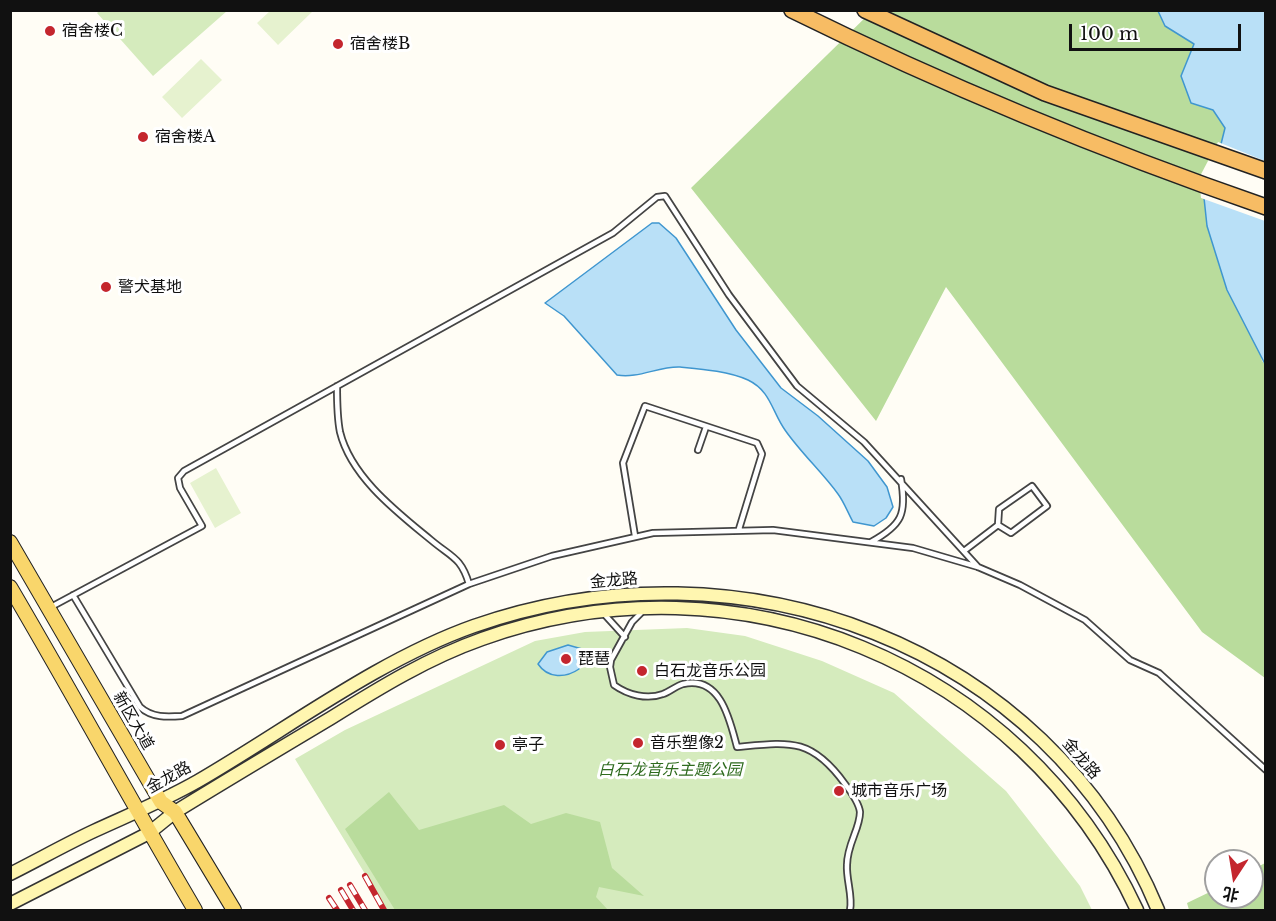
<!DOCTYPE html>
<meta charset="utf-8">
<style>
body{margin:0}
#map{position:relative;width:1276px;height:921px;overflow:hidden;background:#fffdf5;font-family:"Libre Baskerville","Noto Sans SC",serif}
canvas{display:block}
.frame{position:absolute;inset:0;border:12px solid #111;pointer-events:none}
.north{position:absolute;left:1204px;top:849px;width:60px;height:60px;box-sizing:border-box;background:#fff;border:2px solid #a0a0a0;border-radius:50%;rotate:192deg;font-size:16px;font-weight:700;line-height:24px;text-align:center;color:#111}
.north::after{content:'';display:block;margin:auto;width:21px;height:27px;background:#c4262e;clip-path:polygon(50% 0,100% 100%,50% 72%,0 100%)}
.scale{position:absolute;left:1069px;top:24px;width:172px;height:27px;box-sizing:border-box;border:3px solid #111;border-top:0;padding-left:8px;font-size:18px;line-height:21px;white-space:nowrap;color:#111;-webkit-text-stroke:4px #fff;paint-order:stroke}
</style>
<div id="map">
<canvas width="1276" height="921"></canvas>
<div class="frame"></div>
<div class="north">北</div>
<div class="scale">100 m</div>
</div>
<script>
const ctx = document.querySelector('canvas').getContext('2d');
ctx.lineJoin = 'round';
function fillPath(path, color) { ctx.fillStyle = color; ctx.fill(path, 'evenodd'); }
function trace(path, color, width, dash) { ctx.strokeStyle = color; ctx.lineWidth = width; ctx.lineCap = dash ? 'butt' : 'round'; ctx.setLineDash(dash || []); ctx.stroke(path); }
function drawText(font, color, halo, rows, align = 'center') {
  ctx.font = font + ' "Libre Baskerville","Noto Sans SC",serif'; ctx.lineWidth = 6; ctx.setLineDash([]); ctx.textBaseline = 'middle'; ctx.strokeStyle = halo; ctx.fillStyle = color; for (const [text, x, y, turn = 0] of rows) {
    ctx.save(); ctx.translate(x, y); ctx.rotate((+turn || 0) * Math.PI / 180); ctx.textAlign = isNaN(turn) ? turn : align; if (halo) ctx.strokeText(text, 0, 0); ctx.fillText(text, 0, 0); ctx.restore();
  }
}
fillPath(new Path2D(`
 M100,10h127v1l-74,65 -56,-63z
 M687,628l58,8 77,25 72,32 112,98 74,95 12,24h-705l-92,-151 50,-29 190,-89 50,-9z`), '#d5ebbd');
fillPath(new Path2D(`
 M872,11h286l7,15 29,18 -13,32 32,34 12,18 -5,20 42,213 3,3v314l-63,-46 -256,-345 -70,134 -185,-233z
 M389,792l30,38 85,-25 27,19 35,-11 34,9 12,46 32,28 -45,-9 -3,10 12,13h-213l-50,-81z
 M1265,863v47h-76l-2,-7 29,-14v8h36v-27z`), '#b9dc9c');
fillPath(new Path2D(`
 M270,11v-1l43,1 -35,34 -21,-22z
 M201,59l21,21 -40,38 -20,-21z
 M216,468l25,45 -26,15 -25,-45z`), '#e6f2cf');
const water = new Path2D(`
 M1158,11h107v353l-38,-74 -20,-64 -5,-47 18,-31 5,-20 -12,-18 -22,-7 -10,-27 13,-32 -29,-18z
 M652,223h7l17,15 60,92 45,58 37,28 50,45 19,26 6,20 -7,11 -12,8 -21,-4c-5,-9 -9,-20 -15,-28 -16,-22 -37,-41 -53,-64 -13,-18 -14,-39 -37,-50 -20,-9 -47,-11 -68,-13 -21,-1 -42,12 -63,8l-53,-59 -19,-13z
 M568,645l14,4 3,5 -6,15c-13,9 -31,10 -41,-5l9,-12z`);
fillPath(water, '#b9e0f7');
trace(water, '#3f96cf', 1.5);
fillPath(new Path2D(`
 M1218,142l47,19v60l-64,-23 -2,-20z`), '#fffdf5');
const service = new Path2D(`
 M337,386c0,15 0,31 3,46 11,45 57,80 91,108 20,17 30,17 38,44
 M698,450l8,-23
 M635,536l-12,-73 22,-57 112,37 5,11 -23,75
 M871,542c31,-17 36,-28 30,-63
 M964,551l34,-26 13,8 36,-27 -15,-20 -33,23 -1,16
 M73,595l67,112c12,11 27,10 42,9l287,-132 83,-28 101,-23 120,-3 140,18 65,19 42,18 65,35 45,40 29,13 107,97
 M51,607l151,-81 -22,-38 -2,-10 6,-7 429,-238 44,-36 8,-1 64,99 68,91 67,56 114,125
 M641,613l-9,9 -21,38 -1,7 4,18c14,10 33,15 49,9 6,-2 13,-8 20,-10 38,-9 47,37 54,63 52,-5 74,-10 108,37 6,8 14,19 15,28 0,17 -13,32 -13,53 -1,14 6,32 3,45
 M605,615l20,22`);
const secondary = new Path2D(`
 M10,874c28,-14 56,-30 84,-43 37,-17 69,-30 104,-50 88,-51 180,-121 276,-155 266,-93 573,17 684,284
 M10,904l139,-71 26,-21c52,-32 104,-63 156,-94 48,-30 97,-60 151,-79 256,-91 539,23 655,271`);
const primary = new Path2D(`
 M10,542l151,260 14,10 59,98
 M10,587c63,107 122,216 185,323`);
const trunk = new Path2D(`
 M792,10c154,76 312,141 474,197
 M865,10l180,83 221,78`);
trace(service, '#444', 8);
trace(secondary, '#333', 15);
trace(primary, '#222', 16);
trace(trunk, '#222', 18);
trace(service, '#fff', 4.5);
trace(secondary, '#fff6b0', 12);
trace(primary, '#f9d66b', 14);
trace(trunk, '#f7bc64', 15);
const rail = new Path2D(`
 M365,876l19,34
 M350,885l15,25
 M341,890l12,20
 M329,898l8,12`);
trace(rail, '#c4262e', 6);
trace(rail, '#fff', 4, [11]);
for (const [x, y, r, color] of [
 [50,31,6,"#c4262e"],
 [338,44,6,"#c4262e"],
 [143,137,6,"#c4262e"],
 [106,287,6,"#c4262e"],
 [566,659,6,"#c4262e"],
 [642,671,6,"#c4262e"],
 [638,743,6,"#c4262e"],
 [500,745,6,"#c4262e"],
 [839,791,6,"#c4262e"]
]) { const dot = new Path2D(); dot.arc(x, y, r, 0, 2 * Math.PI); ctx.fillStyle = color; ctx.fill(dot); trace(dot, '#fff', 2); }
drawText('16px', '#111', '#fff', [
 ["宿舍楼C",62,31],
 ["宿舍楼B",350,44],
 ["宿舍楼A",155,137],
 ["警犬基地",118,287],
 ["琵琶",578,659],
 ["白石龙音乐公园",654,671],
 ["音乐塑像2",650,743],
 ["亭子",512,745],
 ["城市音乐广场",851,791]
], 'left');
drawText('16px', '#111', '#fff', [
 ["金龙路",614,581,-5],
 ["新区大道",133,721,60],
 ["金龙路",1081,759,49],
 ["金龙路",169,778,-29]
]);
drawText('italic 16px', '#2f6b1f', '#fff', [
 ["白石龙音乐主题公园",670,770]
]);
</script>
